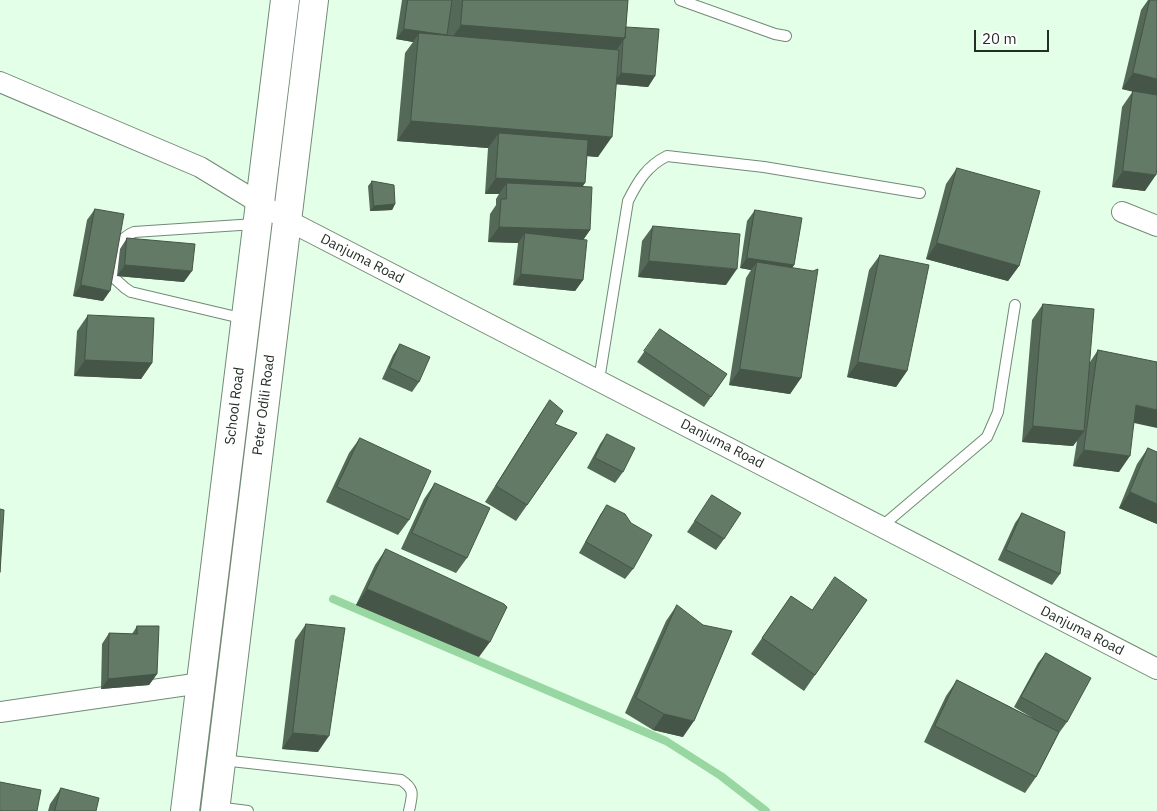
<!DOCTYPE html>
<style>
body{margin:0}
#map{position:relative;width:1157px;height:811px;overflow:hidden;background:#e4ffe7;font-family:"IBM Plex Sans",sans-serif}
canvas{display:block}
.scale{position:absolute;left:974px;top:30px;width:75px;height:22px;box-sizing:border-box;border:2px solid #242e26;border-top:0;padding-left:6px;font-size:15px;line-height:18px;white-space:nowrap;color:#242e26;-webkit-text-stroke:4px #fff;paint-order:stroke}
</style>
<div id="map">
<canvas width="1157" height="811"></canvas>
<div class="scale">20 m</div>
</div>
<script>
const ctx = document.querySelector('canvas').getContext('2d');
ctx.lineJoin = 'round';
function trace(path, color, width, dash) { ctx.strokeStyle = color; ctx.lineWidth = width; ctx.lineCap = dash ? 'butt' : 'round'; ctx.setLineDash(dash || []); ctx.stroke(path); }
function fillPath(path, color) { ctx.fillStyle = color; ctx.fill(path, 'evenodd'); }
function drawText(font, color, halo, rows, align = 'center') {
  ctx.font = font + ' "IBM Plex Sans",sans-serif'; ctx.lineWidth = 4; ctx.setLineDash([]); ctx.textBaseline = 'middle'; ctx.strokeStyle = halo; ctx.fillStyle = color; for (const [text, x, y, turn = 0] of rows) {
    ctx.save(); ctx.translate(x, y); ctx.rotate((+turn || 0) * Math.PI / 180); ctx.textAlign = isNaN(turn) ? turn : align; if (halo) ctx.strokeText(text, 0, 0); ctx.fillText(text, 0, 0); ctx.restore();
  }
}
trace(new Path2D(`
 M333,599l333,142 55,35 45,35`), '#98d6a2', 8);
const lane = new Path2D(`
 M680,0l95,34 11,2
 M245,319l-114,-27 -6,-4 -12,-11c4,-20 1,-37 21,-45l121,-8
 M599,380l29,-179c10,-20 19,-35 39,-45l97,11 156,26
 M881,527l106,-90 11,-25 17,-107
 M222,760l179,20c15,10 11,15 8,31
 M216,807l32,4`);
const street = new Path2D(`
 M0,82l200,85 87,53 870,449
 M1122,212l35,14
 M0,712l201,-29`);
const primary = new Path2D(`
 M185,811l100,-811
 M215,811l99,-811`);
trace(lane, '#728a75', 12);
trace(street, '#728a75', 22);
trace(primary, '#728a75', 30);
trace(lane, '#fff', 10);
trace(street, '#fff', 20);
trace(primary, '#fff', 28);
fillPath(new Path2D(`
 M402,0h226l-2,27 29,49 -7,11 -32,-3 -18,73 -11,-1 -4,30 7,44 -7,10v40l-8,11 -62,-6 5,-42 -30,-1 2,-28 6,-9v-6l3,-5h-14l3,-46 -91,-7 8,-88 8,-11 -17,-3z
 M1148,0h9l-12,191 -33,-4 10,-80 11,-16 1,1 -12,-3 19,-79z
 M957,168l62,98 -11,15 -82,-22 20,-75z
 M372,181l23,23 -3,6 -22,1 -2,-25z
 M95,209l8,92 -30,-5 14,-76z
 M755,210l39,55 -2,3 9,110 -11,16 -61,-9 17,-107 5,-8 -11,-2 7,-47z
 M653,226l73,59 -88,-8 4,-36z
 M127,238l57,44 -67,-6 3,-27z
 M880,255l27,116 -11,16 -49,-10 22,-107z
 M1043,304l47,58 8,-12 36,73 -15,49 -46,-6 4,-25 -4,5 -51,-4 10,-122z
 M88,315l64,48 -11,16 -67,-3 3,-45z
 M660,329l67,45 -23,33 -67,-45z
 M400,344l19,38 -7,10 -30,-13 11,-24z
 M550,400l5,24 22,9 -61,88 -31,-19 54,-86z
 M607,434l16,38 -8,11 -28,-15 13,-24z
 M360,438l49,82 -11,15 -72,-33 23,-49z
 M1148,448l9,76 -38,-16 18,-44z
 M435,483l32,75 -11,15 -55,-24 23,-50z
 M712,495l12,44 -8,11 -29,-18z
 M607,505l26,64 -8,10 -46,-26 21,-38z
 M1022,513l38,61 -8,11 -54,-25 17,-37z
 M386,549l93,108 -123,-52 19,-40z
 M791,596l21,14 55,-10 -63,91 -53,-37z
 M677,605l6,132 -30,-7 -28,-17 41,-92z
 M306,624l12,128 -36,-3 13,-109z
 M137,626l20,48 -8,11 -48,4 1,-45 7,-11 23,1z
 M1046,653l21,69 -8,11 -23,44 -11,16 -101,-51 22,-46 11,-16 77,39 -20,-12 24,-44z
 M61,788l35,23h-48l2,-7z`), '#556958');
fillPath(new Path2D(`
 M461,25l164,13 -14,20 -164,-13z
 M404,29l43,6 -29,8 1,-10 -6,9 -17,-3z
 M621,73l34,3 -7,11 -35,-3z
 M1133,73l24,6v18l-35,-8z
 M411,121l201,16 -14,20 -100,-8 1,-16 -11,15 -91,-7z
 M1123,171l33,4 -11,16 -33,-4z
 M496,178l89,5 -11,16 -67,-16 -8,11h-14z
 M395,204l-3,6 -22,1 4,-5z
 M499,227l91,3 -11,16 -54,-13 -7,10 -30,-1z
 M937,243l82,23 -11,15 -82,-22z
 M747,258l47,7 -7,11 -30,-14 -6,8 -11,-2z
 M649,261l88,8 -11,16 -88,-8z
 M125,265l67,6 -8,11 -67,-6z
 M521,274l62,6 -8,11 -62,-6z
 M81,285l29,6 -7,10 -30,-5z
 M85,360l67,3 -11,16 -67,-3z
 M858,362l49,9 -11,16 -49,-10z
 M740,369l61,9 -11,16 -61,-9z
 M1136,405l21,5v18l-32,-7z
 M1033,426l51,5 -11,15 -51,-4z
 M1084,450l46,6 -11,16 -46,-6z
 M1130,492l27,12v20l-38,-16z
 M367,589l123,53 -11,15 -123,-52z
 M157,674l-8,11 -48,4 7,-10z
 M664,714l30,7 -11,16 -30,-7z
 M293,733l36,3 -11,16 -36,-3z`), '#455547');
const building = new Path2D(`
 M408,0h44l-5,35 -43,-6z
 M463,0h165l-3,38 -164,-13z
 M1150,0h7v79l-24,-6z
 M626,27l33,2 -4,47 -34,-3 2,-33 2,-2z
 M419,33l200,17 -7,87 -201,-16z
 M1133,91l24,4v73l-1,7 -33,-4z
 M499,133l89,7 -3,43 -89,-5z
 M957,168l83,23 -21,75 -82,-23z
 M372,181l22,4 1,19 -21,2z
 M507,183l85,4 -2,43 -91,-3 2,-28h5z
 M95,209l29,5 -14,77 -29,-6z
 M755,210l47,8 -8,47 -47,-7z
 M653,226l87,8 -3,35 -88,-8z
 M525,233l62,7 -4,40 -62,-6z
 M127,238l68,6 -3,27 -67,-6z
 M880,255l49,10 -22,106 -49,-9z
 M757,262l56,9 5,-2 -17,109 -61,-9z
 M1043,304l51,5 -10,122 -51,-5z
 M88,315l66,3 -2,45 -67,-3z
 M660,329l67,45 -16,23 -67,-46z
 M400,344l30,13 -11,25 -29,-14z
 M1098,350l59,12v48l-21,-5 -6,51 -46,-6z
 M550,400l13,11 -8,13 22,9 -50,72 -31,-19z
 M607,434l28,14 -12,24 -28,-14z
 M360,438l71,33 -22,49 -72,-33z
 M1148,448l9,4v52l-27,-12z
 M435,483l55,25 -23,50 -55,-25z
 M712,495l29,18 -17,26 -29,-18z
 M607,505l18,9 6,9 21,12 -19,34 -47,-27z
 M0,509l4,1 -4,62z
 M1022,513l43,19 -5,42 -54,-24z
 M386,549l118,55 3,3 -17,35 -123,-53z
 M835,577l32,23 -52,75 -53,-37 29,-42 21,14z
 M677,605l26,20 29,6 -38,90 -30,-7 -28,-16z
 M306,624l39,4 -16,108 -36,-3z
 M137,626h22l-2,48 -49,5 1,-46 28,1z
 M1046,653l45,25 -24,44 -46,-25z
 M957,680l102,52 -23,45 -101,-51z
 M0,782l41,8 -4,21h-37z
 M61,788l38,10 -3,13h-41z`);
fillPath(building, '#637a66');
trace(building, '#455547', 1);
drawText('14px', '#242e26', '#fff', [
 ["Danjuma Road",362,259,27],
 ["Peter Odili Road",264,405,-83],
 ["School Road",235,406,-83],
 ["Danjuma Road",722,444,27],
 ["Danjuma Road",1082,631,27]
]);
</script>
